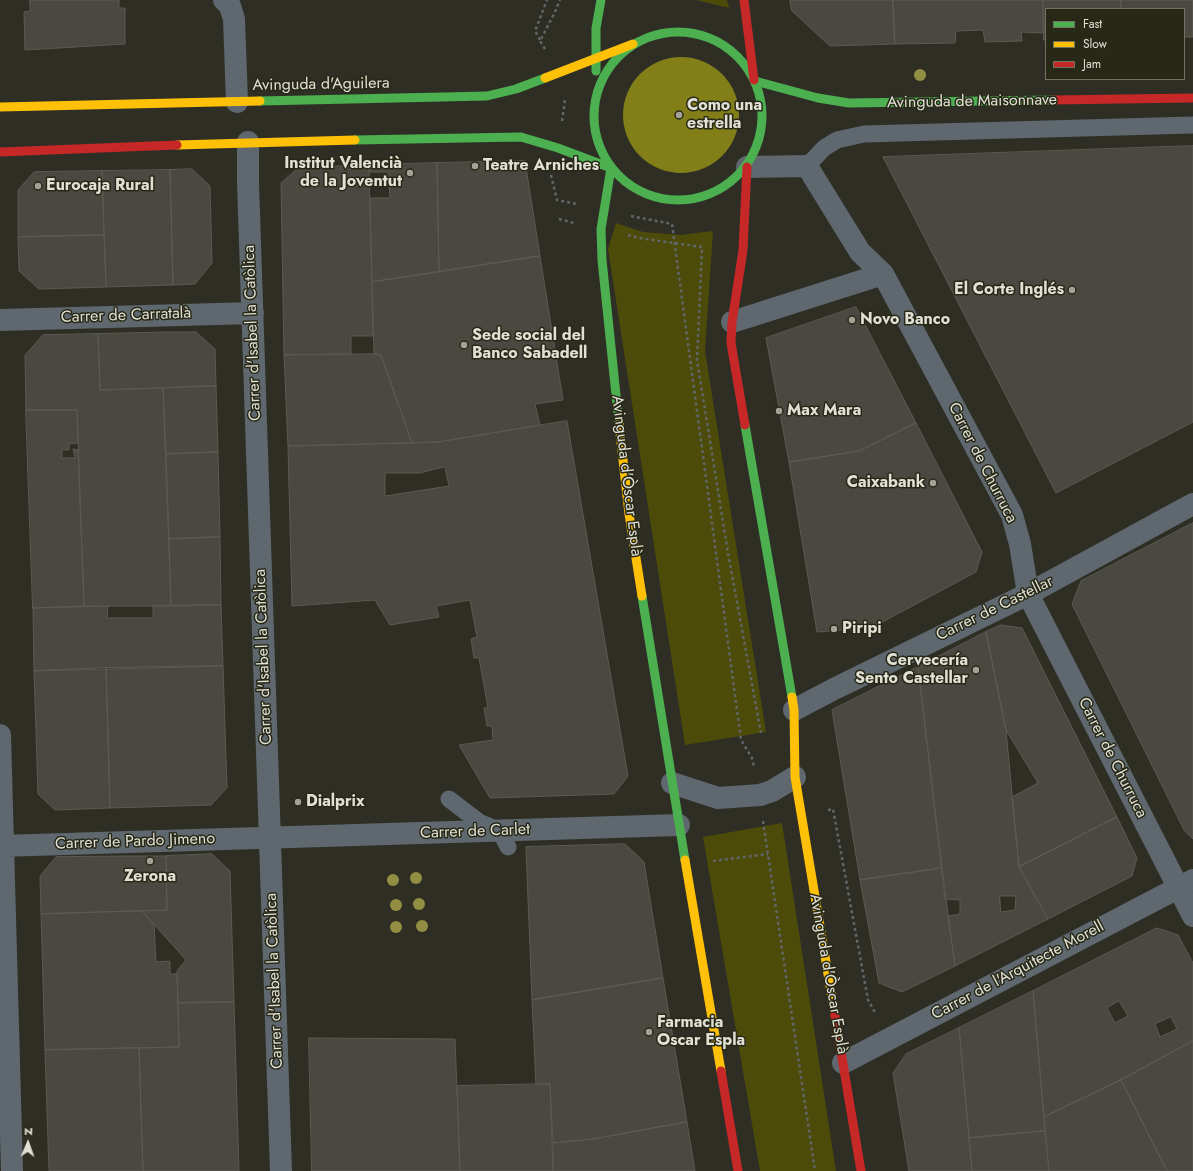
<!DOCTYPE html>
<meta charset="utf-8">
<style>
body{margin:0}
#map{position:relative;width:1193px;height:1171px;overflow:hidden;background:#2e2e25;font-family:Jost,sans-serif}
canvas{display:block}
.legend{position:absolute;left:1045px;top:8px;width:140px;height:72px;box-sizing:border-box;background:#282817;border:1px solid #727263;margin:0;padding:5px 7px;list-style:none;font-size:12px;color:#e0e0d5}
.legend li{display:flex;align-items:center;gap:8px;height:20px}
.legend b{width:20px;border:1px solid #727263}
.north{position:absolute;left:8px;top:1123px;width:40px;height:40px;-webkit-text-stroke:3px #282817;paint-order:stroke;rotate:2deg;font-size:11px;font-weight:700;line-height:16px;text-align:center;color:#e0e0d5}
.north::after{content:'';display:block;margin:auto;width:14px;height:18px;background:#e0e0d5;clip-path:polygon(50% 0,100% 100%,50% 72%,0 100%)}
</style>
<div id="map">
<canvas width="1193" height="1171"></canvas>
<ul class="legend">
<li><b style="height:5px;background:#4caf50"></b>Fast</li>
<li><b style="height:5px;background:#ffc107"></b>Slow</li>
<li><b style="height:5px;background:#c62828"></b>Jam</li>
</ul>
<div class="north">N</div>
</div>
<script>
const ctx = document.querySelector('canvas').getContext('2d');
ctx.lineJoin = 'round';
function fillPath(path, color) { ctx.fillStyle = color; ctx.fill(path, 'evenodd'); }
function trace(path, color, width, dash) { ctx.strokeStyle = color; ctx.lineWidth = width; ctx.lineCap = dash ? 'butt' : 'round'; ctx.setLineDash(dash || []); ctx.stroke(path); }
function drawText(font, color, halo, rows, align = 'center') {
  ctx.font = font + ' Jost,sans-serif'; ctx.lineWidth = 3; ctx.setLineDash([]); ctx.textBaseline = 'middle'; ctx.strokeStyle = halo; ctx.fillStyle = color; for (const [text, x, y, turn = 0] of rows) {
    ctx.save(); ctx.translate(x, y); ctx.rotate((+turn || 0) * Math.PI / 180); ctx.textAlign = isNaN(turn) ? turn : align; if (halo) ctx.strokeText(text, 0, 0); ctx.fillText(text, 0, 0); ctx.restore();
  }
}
fillPath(new Path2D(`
 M696,0h31l2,8z
 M616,223l27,9 37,3 33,-4 -8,120 61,381 -81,13 -77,-496z
 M782,823l54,348h-76l-57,-334z`), '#4d4b0a');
fillPath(new Path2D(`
 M623 115a58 58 0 1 1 116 0a58 58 0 1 1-116 0Z`), '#827f18');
const building = new Path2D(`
 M30,0h89v8h6v36l-100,6 -1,-38 6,-1z
 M790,0h103l2,44 -65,2 -38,-35z
 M893,0h150l1,33 -23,-1 1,9 -37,1 -2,-12 -27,1 -1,12 -60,1z
 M1043,0h78v9h-75v31h-2z
 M1121,0h72v37h-9v-28h-63z
 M1193,146v276l-137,71 -173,-336z
 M525,161l15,95 -101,16 -2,-109z
 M437,163l2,109 -67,10 -2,-84h20l-2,-26h-19v-7z
 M369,165l4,171h-22v18l-67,1 -3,-172 17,-15z
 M192,169l18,17 2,77 -17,21 -22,1 -3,-115z
 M170,170l3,115 -67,2 -4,-116z
 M102,171l2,64 -86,2v-47l16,-18z
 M104,235l2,52 -67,2 -20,-18 -1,-34z
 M540,256l23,144 -28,4 5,21 -102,17 -26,1 -31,-88 -7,-1 -2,-72z
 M856,307l60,116 -57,28 -70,11 -23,-124z
 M165,332h31l19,17 1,37 -116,4 -2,-56z
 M98,334l2,56 63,-2 8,218h-87l-7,-196h-51l-1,-55 18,-20z
 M374,354l7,1 31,88 -124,3 -4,-91z
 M216,386l2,66 -52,2 -3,-66z
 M26,410h51l1,33 -9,1v6h-7v8h13l-2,-9 5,1 6,156 -51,2z
 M567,421l61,355 -14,18 -124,4 -31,-53 34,-5 -1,-14h-5l-3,-18h4l-9,-50h-5l-3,-19 6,-2 -7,-37 -34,6 3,11 -49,8 -15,-25 -83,6 -4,-160 150,-4zM445,467l4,19 -64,10v-23h34z
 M916,423l66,129 -6,20 -105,56 -54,4 -28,-170 70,-11z
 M218,452l2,85 -51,2 -3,-85z
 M1193,523v316l-9,-9 -112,-226 9,-23z
 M220,537l1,68 -50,1 -2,-67z
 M221,605l2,61 -189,5 -1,-63 75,-2 -1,12h46v-12z
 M1001,625l21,3 95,189 -98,50 -7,-70 26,-14 -32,-53 -20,-98z
 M986,632l20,98 13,137 29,52 -93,47 -7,-50 12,-2v-14l-15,-1 -27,-232zM1000,896h16l-1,14 -14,2z
 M223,666l4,122 -16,17 -101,3 -4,-140z
 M918,667l24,201 -82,12 -28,-170z
 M106,668l4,140 -55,2 -17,-16 -4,-123z
 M1117,817l20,41 -5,18 -84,43 -29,-52z
 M625,844l19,18 19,116 -131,22 -6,-153z
 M212,854l18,17 4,131 -56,1 -1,-32 9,-11 -44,-49 25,-1 -1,-54z
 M128,856h38l1,54 -126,4 -1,-38 16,-19z
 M942,868l13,98 -53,26 -23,-9 -19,-103z
 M142,911l12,13 2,38 14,-1v13h7l2,73 -134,3 -4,-136z
 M1157,928l21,7 15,28v78l-72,39 -77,37 -11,-126zM1119,1001l9,15 -13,7 -8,-15zM1171,1017l6,12 -17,8 -5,-13z
 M663,978l24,144 -94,17 -40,4 -3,-59h-14l-4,-84z
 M1033,991l12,140 -76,7 -10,-110z
 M234,1002l5,169h-96l-4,-123 40,-1 -1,-44z
 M959,1028l13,143h-63l-16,-98 13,-19z
 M309,1038l146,1 5,132h-148z
 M1193,1041v130h-26l-46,-91z
 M139,1048l4,123h-94l-4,-121z
 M1121,1080l46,91h-118l-5,-54z
 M550,1084l3,87h-93l-3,-85z
 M687,1122l8,49h-142v-28l40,-4z
 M1045,1131l4,40h-77l-3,-33z`);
fillPath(building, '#494941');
trace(building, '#5b5b53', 1);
trace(new Path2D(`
 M540,40l-5,-9 12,-31
 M545,49l-5,-8 14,-27 6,-14
 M562,121l3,-21
 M551,175l6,25 20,4
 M631,216l41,8 69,516 11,18 2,9
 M559,219l15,4
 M628,235l11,3 63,9 -5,113 31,193 33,180
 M828,810l5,-1 35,191 8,14
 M763,821l52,350
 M713,861l55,-7`), '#616666', 2.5, [3, 3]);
trace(new Path2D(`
 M807,166l17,-18 13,-8 27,-6 329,-9
 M449,799l30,23 21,9 8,16`), '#5e686e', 17);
trace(new Path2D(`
 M224,0l6,6 4,13 3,83
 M248,142v41l33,988
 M747,167l60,-1 53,86 23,22 129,241 8,29 8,50 165,322
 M0,320l253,-7
 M732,322l151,-48
 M794,710l40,-21 194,-95 165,-90
 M0,735l12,436
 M672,783l46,15 42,-3 12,-4 23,-14
 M0,846l679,-21
 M843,1063l350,-183`), '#5e686e', 22);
trace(new Path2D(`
 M594 116a84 84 0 1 1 168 0a84 84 0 1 1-168 0Z
 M596,71v-43l5,-28
 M755,81l63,17 31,5 204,-3
 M260,101l227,-5 29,-7 29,-11
 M355,140l166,-3 37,11 53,20
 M611,168l-10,61 1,31 17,164
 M745,425l47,272
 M642,596l43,264`), '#4caf50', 9);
trace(new Path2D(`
 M545,78l88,-34
 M0,107l260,-6
 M177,145l178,-5
 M619,424l10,90 13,82
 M792,697l2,13 1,67 39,233
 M685,860l36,211`), '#ffc107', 9);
trace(new Path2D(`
 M744,0l10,80
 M1053,100l140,-2
 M0,152l177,-7
 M745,425l-14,-82 1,-21 11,-72 4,-83
 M834,1010l27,161
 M721,1071l17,100`), '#c62828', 9);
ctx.fillStyle = '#928f42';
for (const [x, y] of [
 [920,75],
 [416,878],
 [393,880],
 [419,904],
 [396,905],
 [422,926],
 [396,927]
]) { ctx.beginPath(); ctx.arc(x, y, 6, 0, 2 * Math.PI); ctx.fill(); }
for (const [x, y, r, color] of [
 [679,115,4,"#a2a297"],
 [475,166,4,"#a2a297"],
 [410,173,4,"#a2a297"],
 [38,186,4,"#a2a297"],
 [1072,290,4,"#a2a297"],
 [852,320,4,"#a2a297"],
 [464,345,4,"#a2a297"],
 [779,411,4,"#a2a297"],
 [933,483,4,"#a2a297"],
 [834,629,4,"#a2a297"],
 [976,670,4,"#a2a297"],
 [298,802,4,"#a2a297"],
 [150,861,4,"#a2a297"],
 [649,1032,4,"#a2a297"]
]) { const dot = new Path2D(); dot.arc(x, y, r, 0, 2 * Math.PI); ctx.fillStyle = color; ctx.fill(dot); trace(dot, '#282817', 1.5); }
drawText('16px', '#e0e0d5', '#282817', [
 ["Avinguda d'Aguilera",321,85,-1],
 ["Avinguda de Maisonnave",972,102,-1],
 ["Carrer de Carratalà",126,316,-2],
 ["Carrer d'Isabel la Catòlica",253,333,-92],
 ["Carrer de Churruca",982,463,63],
 ["Avinguda d'Òscar Esplà",626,476,83],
 ["Carrer de Castellar",995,609,-26],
 ["Carrer d'Isabel la Catòlica",264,657,-92],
 ["Carrer de Churruca",1112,758,63],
 ["Carrer de Carlet",475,832,-2],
 ["Carrer de Pardo Jimeno",135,842,-2],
 ["Carrer de l'Arquitecte Morell",1018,971,-28],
 ["Avinguda d'Òscar Esplà",828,974,80],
 ["Carrer d'Isabel la Catòlica",275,981,-92]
]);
drawText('bold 16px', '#e0e0d5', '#282817', [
 ["Como una",687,106],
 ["estrella",687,124],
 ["Institut Valencià",402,164,"right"],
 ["de la Joventut",402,182,"right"],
 ["Teatre Arniches",483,166],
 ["Eurocaja Rural",46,186],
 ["El Corte Inglés",1064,290,"right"],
 ["Novo Banco",860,320],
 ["Sede social del",472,336],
 ["Banco Sabadell",472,354],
 ["Max Mara",787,411],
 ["Caixabank",925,483,"right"],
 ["Piripi",842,629],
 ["Cervecería",968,661,"right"],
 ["Sento Castellar",968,679,"right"],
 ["Dialprix",306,802],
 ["Zerona",150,877,"center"],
 ["Farmacia",657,1023],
 ["Oscar Espla",657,1041]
], 'left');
</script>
